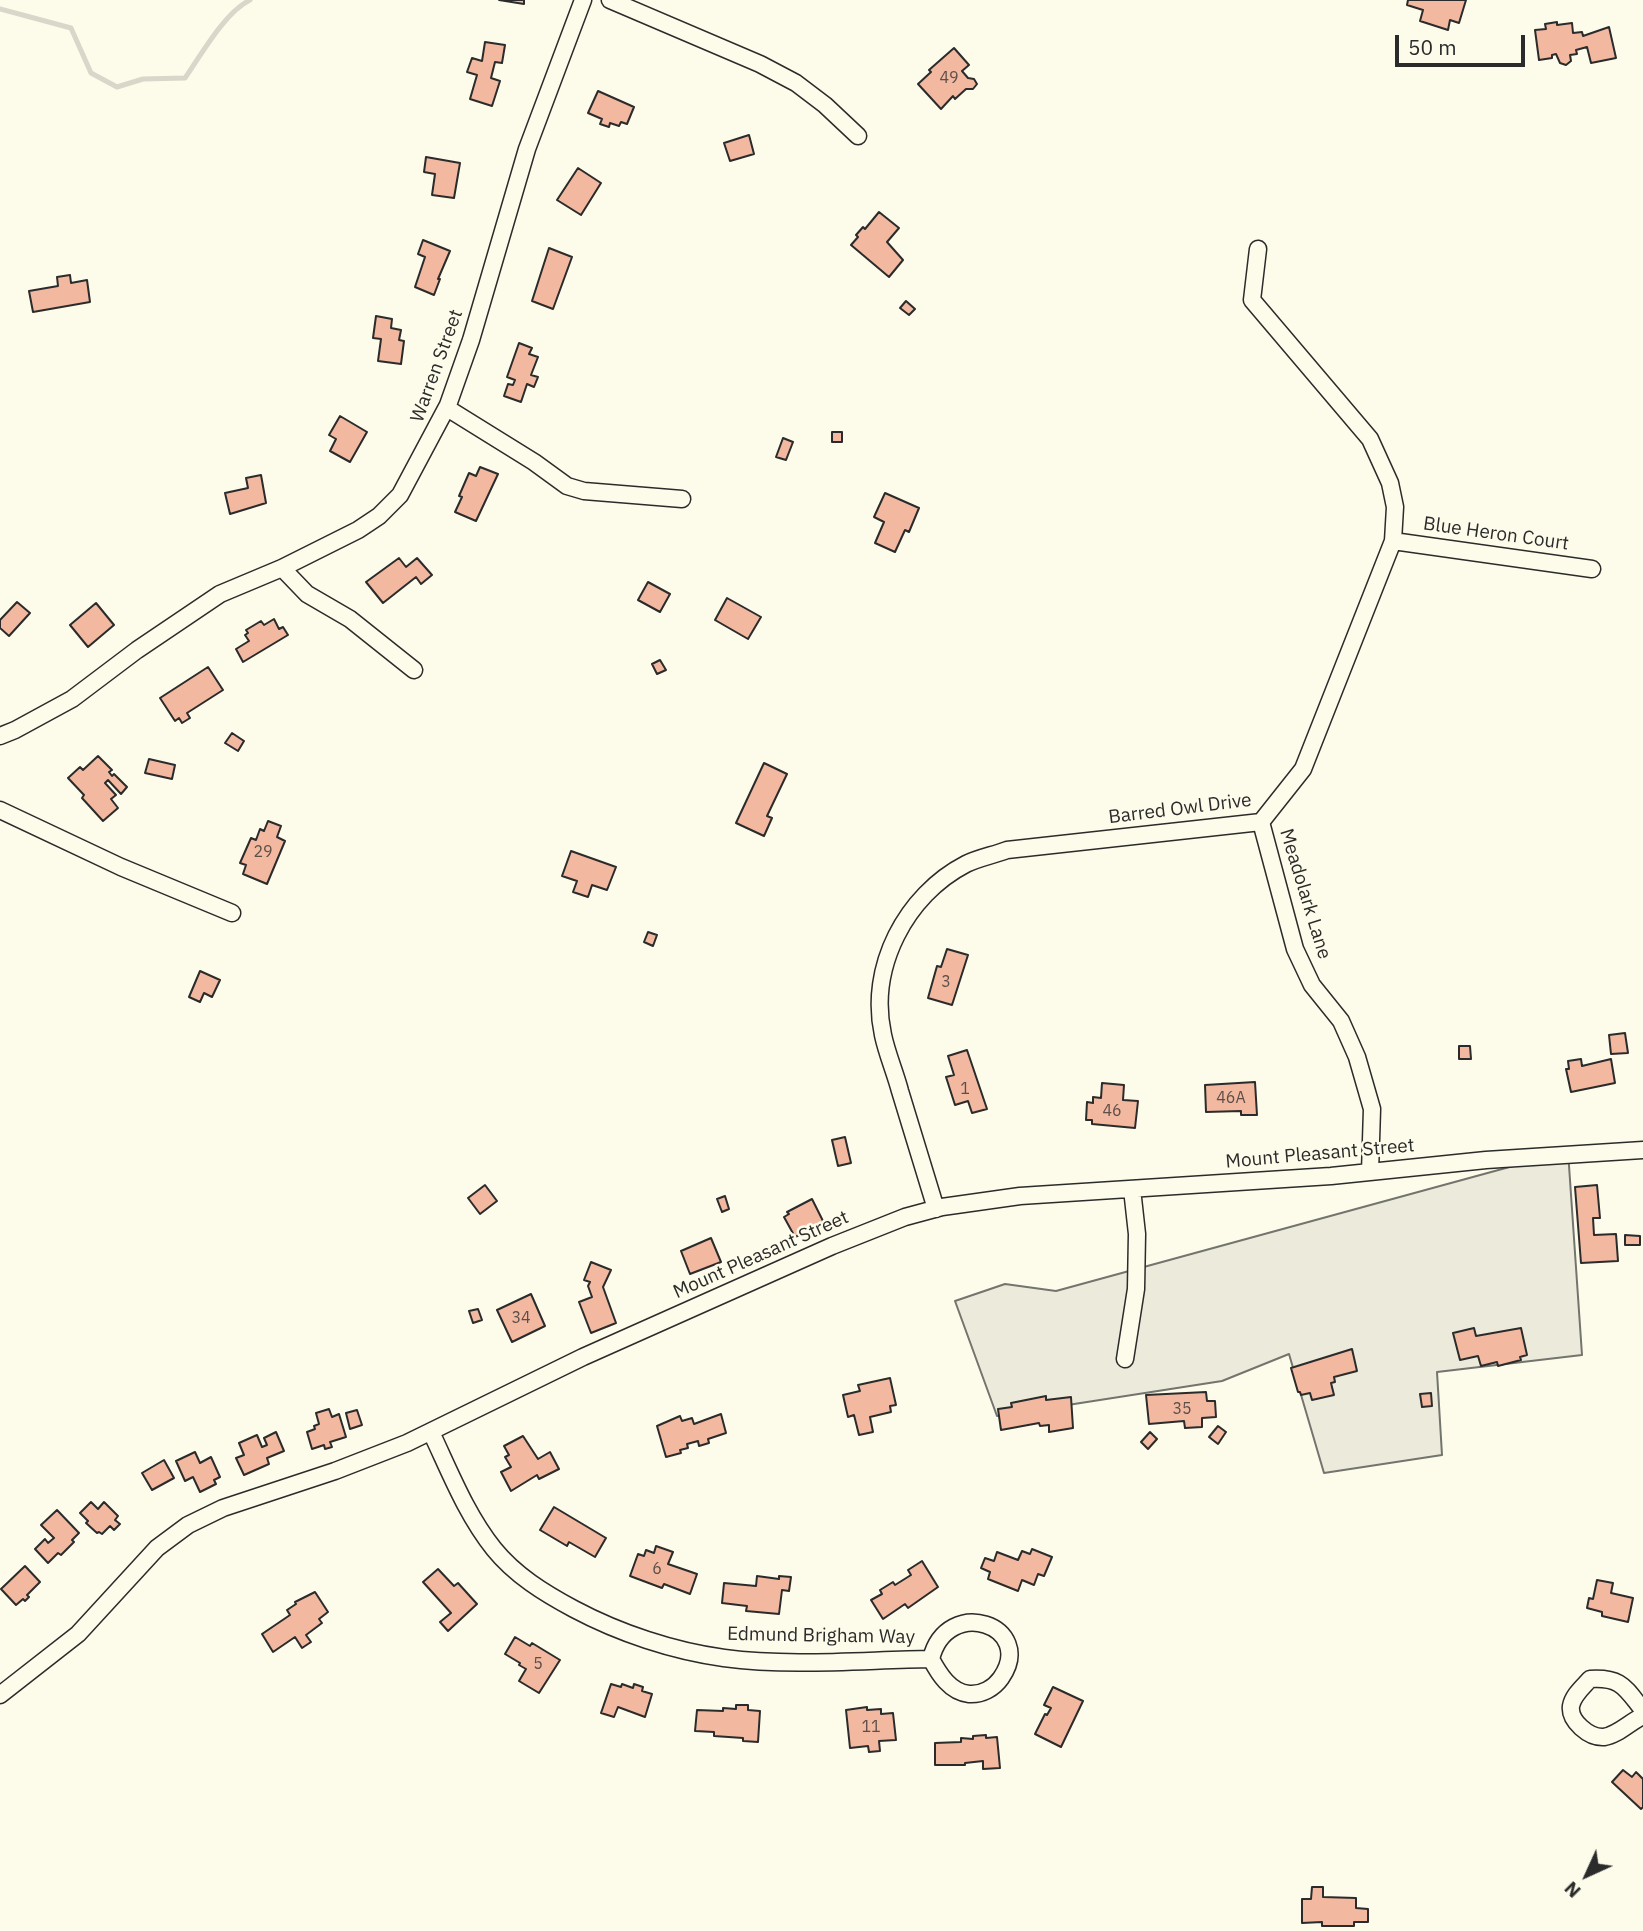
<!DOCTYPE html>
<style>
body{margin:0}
#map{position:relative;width:1643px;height:1931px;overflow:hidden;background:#fdfbea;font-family:"IBM Plex Sans",sans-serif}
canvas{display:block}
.north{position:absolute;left:1552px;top:1840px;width:70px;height:70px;-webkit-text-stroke:5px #fdfbea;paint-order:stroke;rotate:225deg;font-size:19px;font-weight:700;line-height:28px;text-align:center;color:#2b2b2b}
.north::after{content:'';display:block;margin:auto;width:24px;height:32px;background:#2b2b2b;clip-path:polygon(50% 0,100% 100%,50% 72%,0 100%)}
.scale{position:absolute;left:1395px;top:35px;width:130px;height:32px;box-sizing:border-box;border:4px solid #2b2b2b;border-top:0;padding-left:9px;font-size:21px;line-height:24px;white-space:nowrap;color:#2b2b2b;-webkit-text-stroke:5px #fdfbea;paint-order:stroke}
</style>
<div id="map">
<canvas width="1643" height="1931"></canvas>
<div class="north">N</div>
<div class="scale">50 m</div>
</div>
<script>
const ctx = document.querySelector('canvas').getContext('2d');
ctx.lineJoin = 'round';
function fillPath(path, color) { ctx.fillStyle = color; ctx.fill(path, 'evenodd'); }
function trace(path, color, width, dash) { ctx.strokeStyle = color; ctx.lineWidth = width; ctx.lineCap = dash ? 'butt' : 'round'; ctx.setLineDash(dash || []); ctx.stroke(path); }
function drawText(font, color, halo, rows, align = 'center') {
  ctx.font = font + ' "IBM Plex Sans",sans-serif'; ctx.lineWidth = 5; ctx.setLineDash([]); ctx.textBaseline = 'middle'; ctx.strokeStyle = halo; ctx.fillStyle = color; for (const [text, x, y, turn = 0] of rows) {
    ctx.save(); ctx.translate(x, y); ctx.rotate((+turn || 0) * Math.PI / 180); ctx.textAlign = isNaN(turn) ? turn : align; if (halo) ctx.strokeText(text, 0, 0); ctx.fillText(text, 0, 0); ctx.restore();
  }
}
const green = new Path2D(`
 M1568,1151l14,204 -145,17 5,83 -118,18 -35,-119 -67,27 -225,35 -42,-115 50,-17 51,7z`);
fillPath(green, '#ecebdb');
trace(green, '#74746e', 2);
trace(new Path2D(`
 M0,9l71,19 20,45 26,14 26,-8 42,-1c16,-23 40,-66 65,-78`), '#d8d7c9', 5);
const building = new Path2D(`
 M499,0h25v4z
 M1408,0h58l-7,23 -9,-3 -2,10 -28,-9 3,-11 -16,-5z
 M1557,22v3l15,-2 1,10 9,-1 1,4 26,-9 7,31 -25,5 -4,-16 -11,3 1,4 -7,1 1,6 -5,4 -6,-2 -4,-9 -4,1v3l-13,2 -4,-30 11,-1 -1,-5z
 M485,42l20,3 -3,18 -7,-1 -4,16 9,3 -8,25 -22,-7 7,-24 -10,-3 5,-14 10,3z
 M954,48l15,17 -7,6 6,7 6,1 3,5 -4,5h-7l-11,10 -2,-3 -12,13 -23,-25 13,-12 -2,-2z
 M598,91l36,16 -7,17 -6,-2 -2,4 -9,-3 -1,4 -9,-3 2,-5 -14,-6z
 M749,135l5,19 -24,7 -6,-18z
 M426,157l34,6 -6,35 -22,-3 3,-21 -11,-2z
 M578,168l23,15 -20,32 -24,-15z
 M879,212l20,16 -12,14 16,18 -14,17 -38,-32 7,-8 -2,-2 7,-8 2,2z
 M423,240l27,11 -12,28h2l-6,16 -19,-8 10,-30 -7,-3z
 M549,248l23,9 -19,52 -21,-8z
 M70,275l1,8 16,-3 3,22 -57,10 -4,-21 29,-5 -1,-9z
 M906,301l9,8 -6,6 -9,-7z
 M376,316l16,3 -1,9 10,2 -2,10 5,1 -3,23 -23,-3 3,-22 -8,-1z
 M519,343l13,5 -3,6 9,3 -7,18 7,2 -4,10 -7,-3 -6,18 -17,-6 4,-12 5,1 2,-5 -8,-3z
 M340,416l27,16 -17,30 -20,-11 6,-12 -7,-4z
 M832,432h10v10h-10z
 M783,438l10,4 -7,18 -10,-3z
 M480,467l18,7 -22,47 -21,-9 7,-15 -3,-1 10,-23 7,3z
 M261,475l5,28 -36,11 -5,-21 23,-5 -2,-10z
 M885,493l34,15 -10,24 -4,-2 -10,22 -20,-9 9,-21 -10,-5z
 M399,558l7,9 11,-9 15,17 -11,9 -5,-7 -33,26 -17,-21z
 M648,582l22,12 -10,18 -22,-12z
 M727,598l34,19 -13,22 -33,-19z
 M17,602l13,11 -21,23 -9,-8v-8z
 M96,603l18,22 -26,22 -18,-22z
 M274,619l5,10 4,-2 5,8 -45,27 -7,-13 13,-8 -4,-6 3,-2 -2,-3 15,-9 3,4z
 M660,660l6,10 -9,4 -5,-10z
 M208,667l15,23 -36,23 3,5 -8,5 -3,-5 -4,3 -15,-23z
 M232,733l12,8 -6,10 -13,-8z
 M98,756l14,14 -3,2 3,4 2,-2 13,13 -6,7 -13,-14 -3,3 11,12 -5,4 7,9 -15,13 -21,-23 2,-3 -16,-17 12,-11 3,3z
 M149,759l26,6 -3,14 -27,-6z
 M764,763l23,11 -20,42 5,2 -8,18 -28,-13z
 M268,821l13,5 -4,11 8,4 -18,43 -24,-10 3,-9 -6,-2 11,-25 5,2 4,-11 4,2z
 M571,851l45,16 -9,23 -15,-5 -4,12 -15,-5 4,-11 -15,-5z
 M648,932l9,3 -4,11 -9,-4z
 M947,949l21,6 -16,50 -24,-7 9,-32 4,1z
 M200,971l20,9 -8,17 -8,-4 -4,9 -11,-5z
 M1625,1033l3,20 -17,1 -2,-19z
 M1459,1046h11l1,13h-12z
 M967,1050l20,59 -15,4 -4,-12 -13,4 -9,-28 8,-2 -6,-19z
 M1581,1059l1,7 29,-7 4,24 -44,9 -5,-23h3l-1,-8z
 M1255,1082l2,33h-16v-4l-35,1 -1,-27z
 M1102,1083l22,2 -1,15 15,1 -3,27 -43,-4v-4h-6l1,-18 6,1v-6l8,1z
 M845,1137l6,26 -13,3 -6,-26z
 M485,1185l12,16 -17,13 -12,-16z
 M1597,1185l3,33h-7l1,17 22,-1 2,27 -37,2 -6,-76z
 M725,1196l4,13 -7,3 -5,-13z
 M812,1199l12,24 -14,8 1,3 -7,4 -2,-4 -7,3 -11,-20 5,-3 -2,-2z
 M1625,1235l15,1v9h-15z
 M711,1238l10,24 -31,12 -9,-23z
 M591,1262l20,8 -8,17 13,36 -25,10 -12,-31 13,-5 -4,-11 2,-4 -6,-2z
 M531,1294l14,32 -33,16 -15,-32z
 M478,1309l4,11 -9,3 -4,-12z
 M1474,1328l2,8 45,-8 6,27 -7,2 1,3 -23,6 -1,-4 -16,4 -3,-10 -18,4 -7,-27z
 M1352,1349l5,22 -23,6 1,5 -4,1 3,12 -22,5 -2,-7 -9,2 -1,-3h-2l-7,-24z
 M890,1378l6,27 -6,1 1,6 -21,5 3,15 -14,3 -5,-20 -6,2 -5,-22 17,-4 -2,-6z
 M1206,1392l1,9h8l1,16 -14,1v9l-17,1 -1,-7 -35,3 -3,-29z
 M1431,1393l1,13 -10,1 -2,-13z
 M1046,1396v4l25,-3 2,31 -24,4v-7l-9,1 -1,-3 -38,7 -3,-21 14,-2 -1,-4z
 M329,1409l3,8 7,-3 7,23 -16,5 2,5 -7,2 -1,-4 -12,4 -5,-17 8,-3 -1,-3 5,-2 -3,-11z
 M357,1410l5,15 -12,4 -4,-16z
 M721,1414l5,19 -18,6 1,4 -10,3 -1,-5 -11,3 1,4 -8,2 1,3 -15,4 -9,-31 23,-10 2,5 10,-3 2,6z
 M1218,1426l8,6 -8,12 -9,-7z
 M276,1432l8,19 -17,7 2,6 -25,11 -8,-17 8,-3 -5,-12 18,-8 5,12 5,-2 -3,-7z
 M1150,1432l7,7 -9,10 -7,-7z
 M523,1436l15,23 12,-7 9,17 -20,10 -2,-4 -26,16 -10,-19 10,-5 -6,-10 4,-2 -5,-9z
 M195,1452l5,11 11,-6 9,20 -6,3 2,4 -16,8 -7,-15 -8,4 -9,-20z
 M164,1460l10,18 -22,12 -10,-17z
 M91,1502l7,7 6,-7 14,14 -3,4 5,4 -6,6 -4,-4 -8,8 -3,-2 -2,1 -11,-10 2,-2 -8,-8z
 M554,1507l52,31 -11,19 -26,-15 -2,4 -27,-16z
 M57,1510l22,23 -7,7 2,2 -13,13 -3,-2 -10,10 -13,-14 10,-10 3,4 6,-5 -13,-13z
 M656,1546l17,6 -5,12 29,10 -7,20 -26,-10 -2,4 -32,-12 8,-22 6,2 2,-6 8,3z
 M1032,1549l20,8 -8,19 -6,-2 -4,11 -12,-5 -4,11 -30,-12 2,-7 -9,-4 4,-10 9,3 3,-9 21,8 4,-9 8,3z
 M922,1561l16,26 -30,21 -3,-4 -22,15 -12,-19 11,-6 -2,-4 13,-8 2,3 16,-10 -3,-5z
 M25,1566l15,16 -13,13 2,2 -4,4 -2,-2 -7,6 -15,-16z
 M438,1569l16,17 4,-3 19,21 -29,27 -8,-9 11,-9 -28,-31z
 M757,1576l22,3v-3l12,1 -2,14 -7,-1 -3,24 -33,-3 1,-5 -25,-3 2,-20 32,3z
 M1597,1580l16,3 -2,10 22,5 -5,24 -26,-6v-4l-15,-4 2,-10 4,1z
 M315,1592l13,20 -9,7 3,4 -16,12 5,7 -9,6 -7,-11 -22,15 -11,-18 28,-19 -3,-5 9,-6 -1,-2z
 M515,1637l15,9 2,-3 28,17 -21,33 -20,-12 7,-12 -7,-4 1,-2 -15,-9z
 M611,1684l10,3 1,-3 11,4 1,-4 9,3 -1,4 10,3 -7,23 -27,-10 -4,10 -13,-4z
 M1053,1687l30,14 -22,46 -26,-13 10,-20 2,1 4,-7 -7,-3z
 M736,1705h12v5l12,1 -2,31 -15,-1v-3l-29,-2v-4l-19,-1 2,-21 26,1v-3l13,1z
 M867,1707v3l14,-1v5l12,-1 3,27 -17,1 1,10 -11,1 -1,-6 -18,2 -4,-38z
 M986,1735v3l11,-1 3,31 -17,1v-8l-18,2v2h-30v-22l26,-1v-4l12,1v-3z
 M1623,1770l9,7 4,-5 7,7v28l-2,2 -29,-27z
 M1312,1887h11v10l33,1v10l12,1v13h-14v4h-32v-4l-20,1v-24h9z`);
fillPath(building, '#f2b8a0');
trace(building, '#2b2b2b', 2);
const street = new Path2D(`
 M610,0l150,64 36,19 29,22 33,31
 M447,408l87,54 33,24 17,5 98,8
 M1393,541l199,28
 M282,568l25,26 43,25 64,51
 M0,736l15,-6 57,-31 65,-49 83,-56 62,-26 76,-38 21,-14 21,-21 48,-90 23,-65 56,-191 56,-149
 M0,810l121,57 111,46
 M1261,822l34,127 17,36 29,36 16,36 15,52 -2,63
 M936,1209c-12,-40 -24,-79 -36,-118 -5,-19 -13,-37 -17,-56 -15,-68 23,-140 83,-171 12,-6 28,-9 41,-14l254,-28 42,-53 90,-228 2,-34 -5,-24 -20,-44 -118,-139 6,-51
 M1125,1359l11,-70 1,-55 -5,-45
 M431,1432c19,40 35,82 63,117 21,26 50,44 80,60 45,24 99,42 150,49 68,9 139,2 207,1 8,15 19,33 38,35 13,1 25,-6 32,-16 36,-52 -54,-84 -70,-19
 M0,1695l78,-61 79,-86 31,-23 35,-17 112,-37 72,-28 176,-86 249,-111 73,-29 37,-10 78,-11 311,-20 155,-16 157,-10
 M1643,1710c-18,-22 -21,-33 -53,-31 -7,8 -17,16 -19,27 -2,15 18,32 33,31 14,-2 27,-16 39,-21`);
trace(street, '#2b2b2b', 19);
trace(street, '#fdfbea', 16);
drawText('16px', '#5d4e48', null, [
 ["49",949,78],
 ["29",263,852],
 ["3",946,982],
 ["1",965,1089],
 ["46A",1231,1098],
 ["46",1112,1111],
 ["34",521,1318],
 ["35",1182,1409],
 ["6",657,1569],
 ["5",538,1664],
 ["11",871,1727]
]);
drawText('19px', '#2b2b2b', '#fdfbea', [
 ["Warren Street",437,366,-70],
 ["Blue Heron Court",1496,534,8],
 ["Barred Owl Drive",1180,809,-7],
 ["Meadolark Lane",1305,894,73],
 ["Mount Pleasant Street",1320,1154,-5],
 ["Mount Pleasant Street",761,1255,-24],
 ["Edmund Brigham Way",821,1636,1]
]);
</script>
